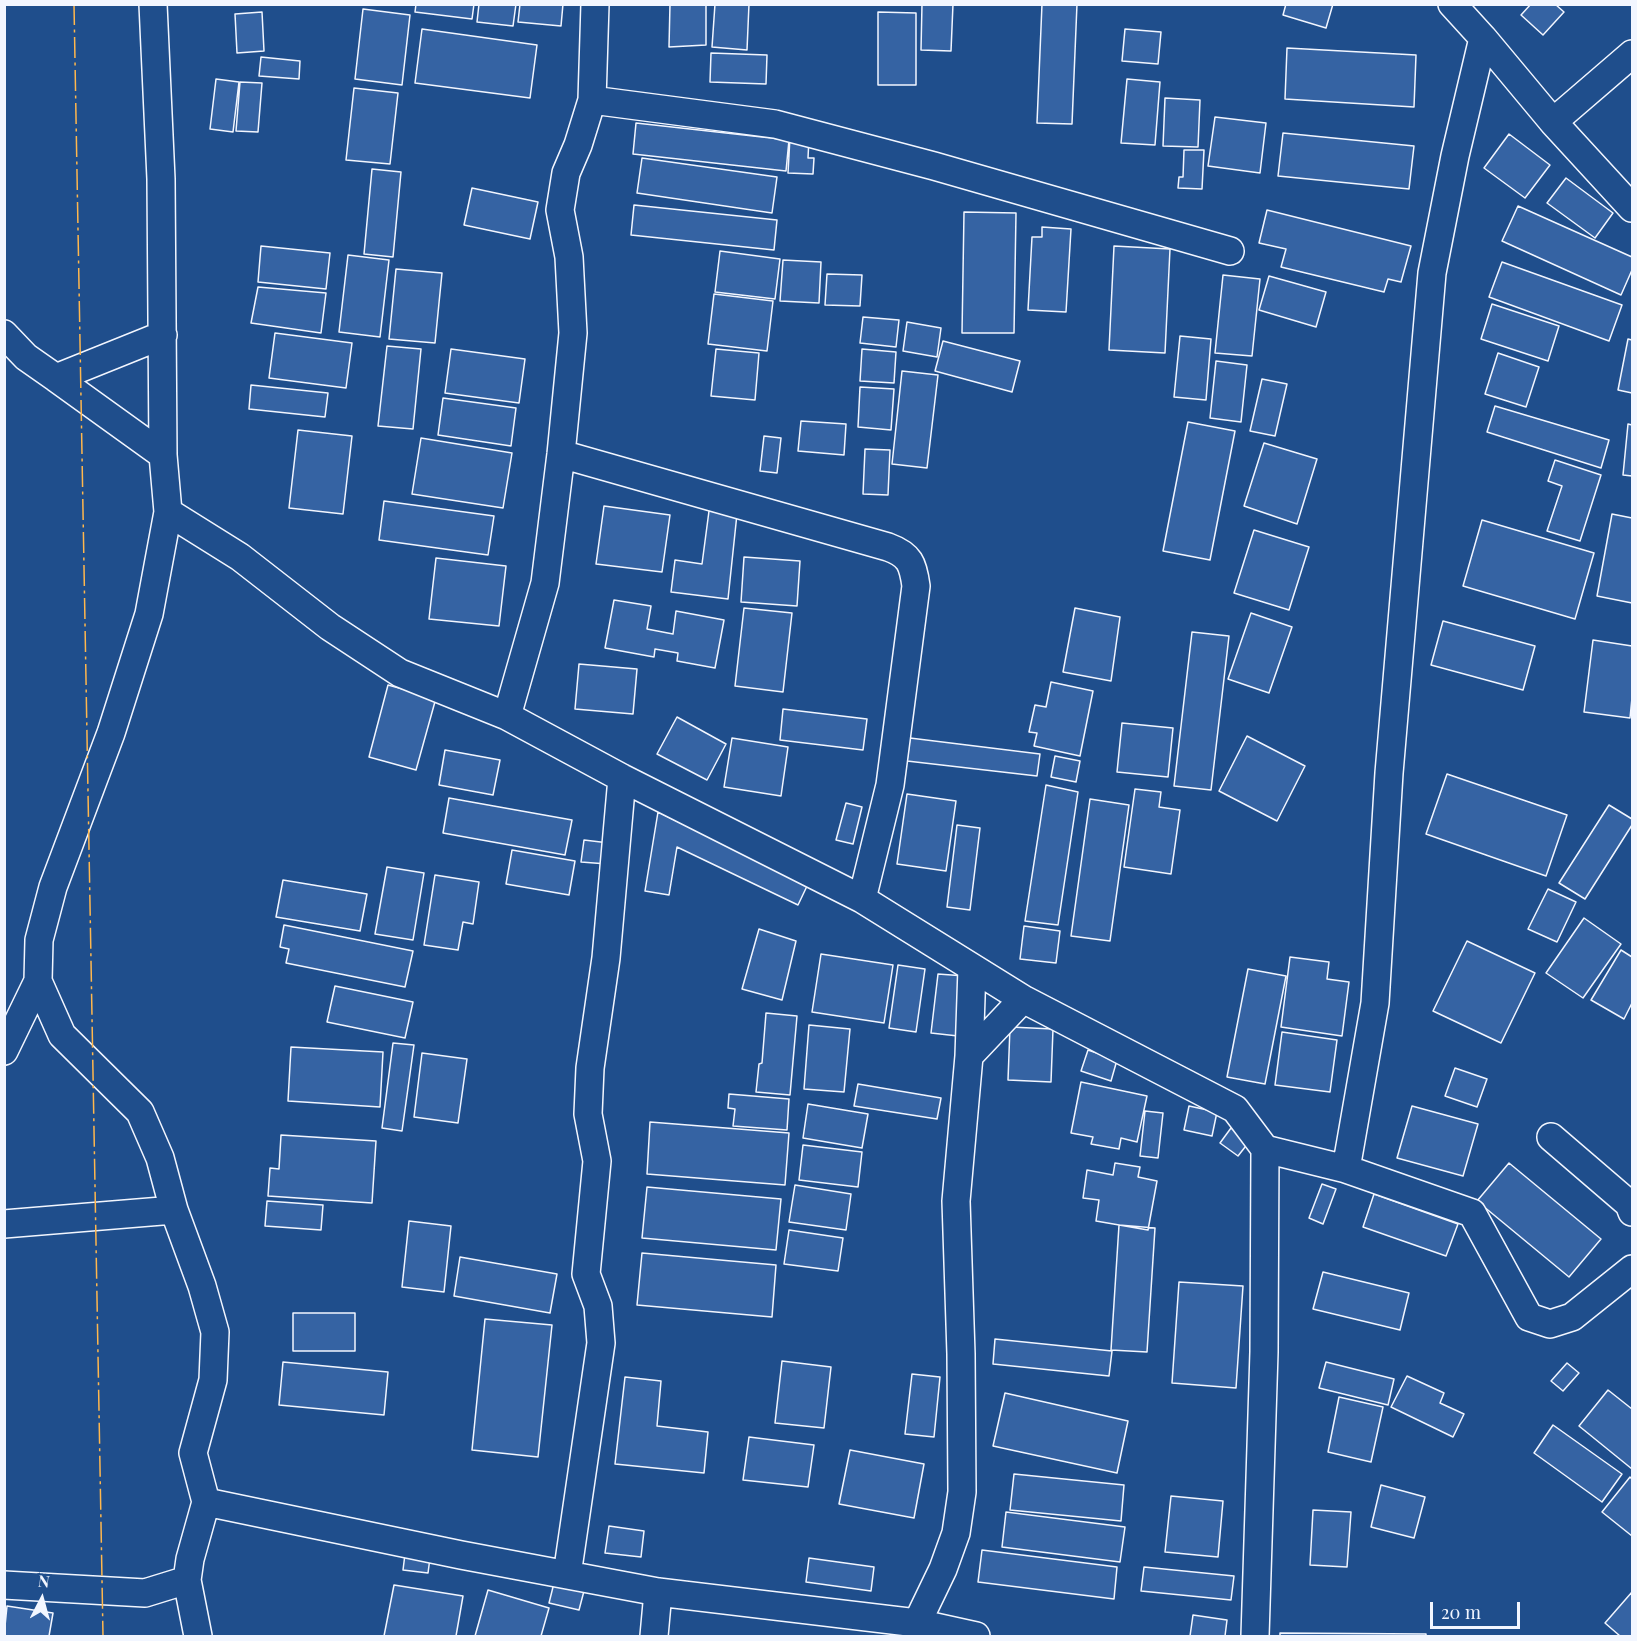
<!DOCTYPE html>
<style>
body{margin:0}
#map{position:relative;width:1637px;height:1641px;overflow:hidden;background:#1f4e8c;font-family:"Playfair Display",serif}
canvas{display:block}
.frame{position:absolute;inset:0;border:6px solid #f2f6ff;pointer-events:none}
.north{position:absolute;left:12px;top:1569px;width:60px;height:60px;-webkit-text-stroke:4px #1f4e8c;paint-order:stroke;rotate:6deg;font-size:16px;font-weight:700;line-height:24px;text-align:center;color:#f2f6ff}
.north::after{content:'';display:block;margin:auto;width:21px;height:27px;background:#f2f6ff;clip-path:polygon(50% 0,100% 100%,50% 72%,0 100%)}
.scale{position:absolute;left:1430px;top:1602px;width:90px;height:27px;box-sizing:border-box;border:3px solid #f2f6ff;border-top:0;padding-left:8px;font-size:18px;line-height:21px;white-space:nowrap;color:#f2f6ff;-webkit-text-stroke:4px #1f4e8c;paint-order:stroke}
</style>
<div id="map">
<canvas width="1637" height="1641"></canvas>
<div class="frame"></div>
<div class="north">N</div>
<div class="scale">20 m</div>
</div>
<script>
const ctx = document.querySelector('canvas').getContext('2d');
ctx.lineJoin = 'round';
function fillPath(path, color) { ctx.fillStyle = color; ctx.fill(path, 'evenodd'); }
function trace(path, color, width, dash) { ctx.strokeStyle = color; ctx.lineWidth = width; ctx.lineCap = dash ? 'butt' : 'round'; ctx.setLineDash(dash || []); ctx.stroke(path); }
const building = new Path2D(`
 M416,4h58l-2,15 -57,-7z
 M479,4h37l-3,22 -36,-4z
 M520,4h43l-2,22 -43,-4z
 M670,4h36v41l-37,2z
 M715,4h34l-2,46 -35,-3z
 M922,4h31l-2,47 -30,-1z
 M1042,4h35l-5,120 -35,-1z
 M1286,4h47l-7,24 -43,-13z
 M1531,4h24l9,8 -21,23 -22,-20z
 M363,9l47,6 -8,70 -47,-6z
 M262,12l2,39 -27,2 -2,-39z
 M878,12l38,1v72h-38z
 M422,29l115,16 -7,53 -115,-15z
 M1125,29l36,3 -3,32 -36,-3z
 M1287,48l129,7 -2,52 -129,-8z
 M711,53l56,2 -1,29 -56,-2z
 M261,57l39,4 -1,18 -40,-3z
 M216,79l23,3 -6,50 -23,-3z
 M1127,79l33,3 -5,63 -34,-2z
 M240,82l22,1 -4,49 -22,-1z
 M354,88l44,5 -8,71 -44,-4z
 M1165,98l35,2 -2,47 -35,-1z
 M1215,117l51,6 -6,50 -52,-7z
 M636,123l153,17 -3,31 -153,-17z
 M1283,133l131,13 -5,43 -131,-13z
 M1509,134l41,31 -25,33 -41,-30z
 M790,137l19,1 -1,20h6l-1,16 -25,-1z
 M1184,150h20l-2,39 -24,-1 1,-11h4z
 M642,158l135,19 -5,36 -135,-20z
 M372,169l29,3 -8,85 -29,-3z
 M1566,178l47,35 -18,25 -48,-35z
 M472,188l66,14 -8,37 -66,-14z
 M634,205l143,15 -3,30 -143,-15z
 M1518,206l114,51v13l-11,25 -119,-54z
 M1267,210l144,36 -10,36 -13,-3 -4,13 -103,-25 5,-18 -27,-6z
 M964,212l52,1 -2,120h-52z
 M1042,227l29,2 -5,83 -38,-2 4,-73h10z
 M261,246l69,7 -4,36 -68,-7z
 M1114,246l56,3 -5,104 -56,-3z
 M720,251l60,8 -5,40 -60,-7z
 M348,255l41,5 -9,77 -41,-5z
 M783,260l38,2 -2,41 -39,-2z
 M1502,262l120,43 -13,36 -120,-44z
 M396,269l46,4 -7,70 -46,-4z
 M827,274l35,1 -2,31 -35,-1z
 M1223,275l37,4 -8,77 -37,-3z
 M1269,276l57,16 -10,35 -57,-17z
 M258,287l68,6 -5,40 -70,-10z
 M714,294l59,7 -6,50 -59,-7z
 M1492,304l67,22 -11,35 -67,-22z
 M863,317l36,3 -3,27 -36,-4z
 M907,322l34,6 -4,29 -34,-6z
 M275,333l77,10 -6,45 -77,-10z
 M1180,336l31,3 -5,61 -32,-3z
 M1628,339l4,1v53l-14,-3z
 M943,341l77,20 -8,31 -77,-21z
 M387,346l34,3 -8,80 -35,-3z
 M451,349l74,10 -6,44 -74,-10z
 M716,349l43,4 -4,47 -44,-4z
 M862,349l34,3 -2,31 -34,-2z
 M1498,353l41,14 -13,40 -41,-13z
 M1216,361l31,4 -6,57 -31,-4z
 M902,371l36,4 -11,93 -35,-4z
 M1262,379l25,5 -12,52 -25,-5z
 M251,385l77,8 -3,24 -76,-8z
 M860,387l34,2 -3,41 -33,-3z
 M443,398l73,10 -5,38 -73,-11z
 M1495,406l114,34 -8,28 -114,-36z
 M801,421l45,3 -2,31 -46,-4z
 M1188,422l47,9 -25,129 -47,-9z
 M1628,424l4,1v51l-9,-1z
 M298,430l54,6 -9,78 -54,-6z
 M764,436l17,2 -4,35 -17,-2z
 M421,438l91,15 -9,55 -91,-14z
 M1264,443l53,16 -20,65 -53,-18z
 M865,449l25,1 -2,45 -25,-1z
 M1555,460l46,15 -21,66 -33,-10 15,-45 -14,-5z
 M384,501l110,15 -6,39 -109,-15z
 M604,506l66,9 -8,57 -66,-8z
 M709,511l28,3 -9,85 -57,-7 4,-32 27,4z
 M1612,514l20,4v85l-35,-7z
 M1482,520l112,33 -19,66 -112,-33z
 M1254,530l55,17 -20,63 -55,-17z
 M744,557l56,4 -3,45 -56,-4z
 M436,558l70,8 -7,60 -70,-7z
 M614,600l37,6 -4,23 26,5 3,-23 48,9 -9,48 -38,-7 1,-8 -23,-4 -1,8 -49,-9z
 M744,608l48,5 -9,79 -48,-6z
 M1075,608l45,9 -9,64 -48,-9z
 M1251,613l41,14 -23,66 -41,-14z
 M1443,621l92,25 -12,44 -92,-25z
 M1192,632l37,4 -18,154 -37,-4z
 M1593,640l39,6v52l-2,20 -46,-6z
 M579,664l58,5 -4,45 -58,-5z
 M1051,682l42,9 -13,65 -46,-10 3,-13 -8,-1 6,-27 11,2z
 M388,685l48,13 -20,72 -47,-13z
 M783,709l84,10 -4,31 -83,-10z
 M677,717l49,27 -19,36 -50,-26z
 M1122,723l51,5 -5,49 -51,-5z
 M1247,736l58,30 -28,55 -58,-30z
 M732,738l56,9 -7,49 -57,-9z
 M910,738l130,16 -3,22 -130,-15z
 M445,750l55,10 -7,35 -54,-10z
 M1055,756l25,5 -4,21 -25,-5z
 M1447,774l120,41 -21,61 -120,-42z
 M1046,785l32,7 -20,133 -33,-4z
 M1135,789l26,3 -2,15 21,3 -9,64 -47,-7z
 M907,794l49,7 -10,70 -49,-7z
 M449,798l123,22 -7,35 -122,-22z
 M1090,799l39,6 -19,136 -39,-5z
 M846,803l16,4 -9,37 -17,-4z
 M1609,805l23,14v6l-47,74 -26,-16z
 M658,812l150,72 -10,21 -121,-58 -8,48 -24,-4z
 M957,825l23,3 -10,82 -23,-3z
 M584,840l25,3 -2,21 -26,-2z
 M512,850l63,11 -6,34 -63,-11z
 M387,867l37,6 -11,67 -38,-6z
 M435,875l44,7 -6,42 -10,-2 -5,28 -34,-5z
 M283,880l84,14 -7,37 -84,-14z
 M1548,889l28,13 -19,40 -29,-13z
 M1584,918l37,26 -38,54 -37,-25z
 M284,925l129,26 -8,36 -119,-24 3,-14 -9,-2z
 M1024,926l36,5 -4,32 -36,-4z
 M759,929l37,12 -14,59 -40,-11z
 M1467,941l68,32 -34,70 -68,-32z
 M1621,950l11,7v46l-8,16 -33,-19z
 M821,954l72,11 -9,58 -72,-11z
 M1290,957l39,5 -2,17 22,3 -7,54 -61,-9z
 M898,965l27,4 -9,63 -27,-4z
 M1248,969l38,7 -21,108 -38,-7z
 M938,974l27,2 -7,60 -27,-3z
 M335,986l78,16 -8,36 -78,-16z
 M766,1013l31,3 -7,79 -34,-3 3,-28 3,-1z
 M809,1025l41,4 -6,63 -40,-3z
 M1010,1027l43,2 -2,53 -43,-2z
 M1282,1032l55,8 -7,52 -55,-7z
 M393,1043l21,2 -12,86 -20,-3z
 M291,1047l92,5 -3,55 -92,-6z
 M1088,1050l29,10 -6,21 -30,-10z
 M422,1053l45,6 -9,64 -44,-6z
 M1455,1068l32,11 -10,28 -32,-11z
 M1081,1082l66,14 -10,46 -16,-4 -2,11 -28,-5 2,-7 -22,-4z
 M858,1084l83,14 -4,21 -83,-13z
 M729,1094l60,5 -2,31 -54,-4 2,-17 -7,-1z
 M808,1104l60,10 -6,34 -59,-10z
 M1189,1106l28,6 -5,24 -28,-6z
 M1412,1106l66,18 -15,52 -66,-18z
 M1145,1111l18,2 -5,45 -18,-2z
 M650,1122l139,11 -4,52 -138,-11z
 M1231,1128l18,14 -11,14 -18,-13z
 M281,1135l95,6 -4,62 -104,-7 2,-28 9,1z
 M803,1145l59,7 -4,35 -59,-7z
 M1115,1163l25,4 -2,10 19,4 -9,49 -52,-9 3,-21 -16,-2 4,-28 26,5z
 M1509,1163l92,76 -32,38 -92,-76z
 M1322,1184l14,5 -13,35 -14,-6z
 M795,1185l56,9 -5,36 -57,-8z
 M647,1187l134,12 -5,51 -134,-12z
 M1374,1194l84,30 -12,32 -83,-29z
 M267,1201l56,4 -2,25 -56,-4z
 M409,1221l42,5 -7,66 -42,-5z
 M1119,1225l36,3 -8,124 -36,-2z
 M789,1230l54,8 -5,33 -54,-7z
 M642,1253l134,12 -4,52 -135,-12z
 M460,1257l97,17 -7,39 -96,-17z
 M1323,1272l86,21 -9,37 -87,-21z
 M1179,1282l64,4 -7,102 -64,-5z
 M293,1313h62v38h-62z
 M485,1319l67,6 -14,132 -66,-7z
 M995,1339l117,12 -3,25 -116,-12z
 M782,1361l49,6 -7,61 -49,-5z
 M283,1362l105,10 -4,43 -105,-10z
 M1326,1362l68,17 -6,26 -69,-17z
 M1567,1363l12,10 -16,18 -12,-10z
 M912,1374l28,3 -6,60 -29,-3z
 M1407,1376l37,17 -4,10 24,11 -11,23 -62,-30z
 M625,1377l36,4 -4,45 51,6 -4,41 -89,-9z
 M1608,1390l24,19v60l-53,-43z
 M1005,1393l123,28 -11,52 -124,-27z
 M1339,1397l44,10 -12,55 -43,-10z
 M1553,1425l69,49 -20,28 -68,-49z
 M749,1437l65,8 -6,42 -65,-7z
 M850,1450l74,14 -10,54 -75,-14z
 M1014,1474l110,11 -3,36 -111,-11z
 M1630,1477l2,2v57l-30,-24z
 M1381,1485l44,12 -11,41 -43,-11z
 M1171,1496l52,5 -5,56 -53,-5z
 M1313,1510l38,2 -4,55 -37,-2z
 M1006,1512l119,15 -5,35 -118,-15z
 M609,1526l35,5 -3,26 -36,-4z
 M982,1550l135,17 -3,32 -136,-17z
 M405,1554l25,4 -2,15 -25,-3z
 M809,1558l65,9 -3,24 -65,-9z
 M1144,1567l90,9 -3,24 -90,-9z
 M554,1583l30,8 -5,19 -30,-7z
 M394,1585l69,11 -7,40h-72z
 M488,1590l61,18 -8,28h-66z
 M1632,1592v44h-12l-15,-13z
 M7,1606l46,7 -4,23h-45z
 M1193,1615l34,5 -2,16h-35z
 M1280,1633l146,1v2h-146z`);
fillPath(building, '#3563a3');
trace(building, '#f2f6ff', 1.5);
const street = new Path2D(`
 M153,4l8,175 2,276 5,57 -19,102 -38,119 -58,154 -14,53 -1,41 24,54 78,77 20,46 14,52 28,76 13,46 -2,48 -20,73 13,49 -16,57 -3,21 11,56
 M1452,4l31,34 70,84 79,86
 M592,100l183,24 159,42 296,85
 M1553,122l79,-68
 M4,334l22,23 30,21 107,-43
 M56,378l107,77
 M561,454l327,93c22,8 25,17 28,39l-26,199 -28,114
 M168,512l72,45 90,70 70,46 107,43 115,62 240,121 161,100 212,110 30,40 81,20 126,44 57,104 21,7 22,-7 60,-48
 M507,716l38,-133 16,-129 12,-121 -4,-76 -9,-47 6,-37 12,-28 14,-45 3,-96
 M4,1051l34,-70
 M969,1056l54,-57
 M1551,1137l78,67 3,8
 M1346,1169l29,-166 14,-230 43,-500 23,-117 28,-118
 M4,1224l170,-14
 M206,1502l255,53 197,37 259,31 59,13
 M567,1575l34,-232 -3,-37 -12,-32 11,-113 -9,-47 2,-46 16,-110 16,-180
 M4,1585l141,8 42,-13
 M917,1623l26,-54 13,-36 6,-41 -1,-138 -5,-153 13,-145 3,-88
 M654,1636l4,-44
 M1255,1636l9,-284 1,-203`);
trace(street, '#f2f6ff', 30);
trace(street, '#1f4e8c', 27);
trace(new Path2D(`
 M74,4l29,1632`), '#ffb74d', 1.5, [21, 4.5, 3, 4.5]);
</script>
